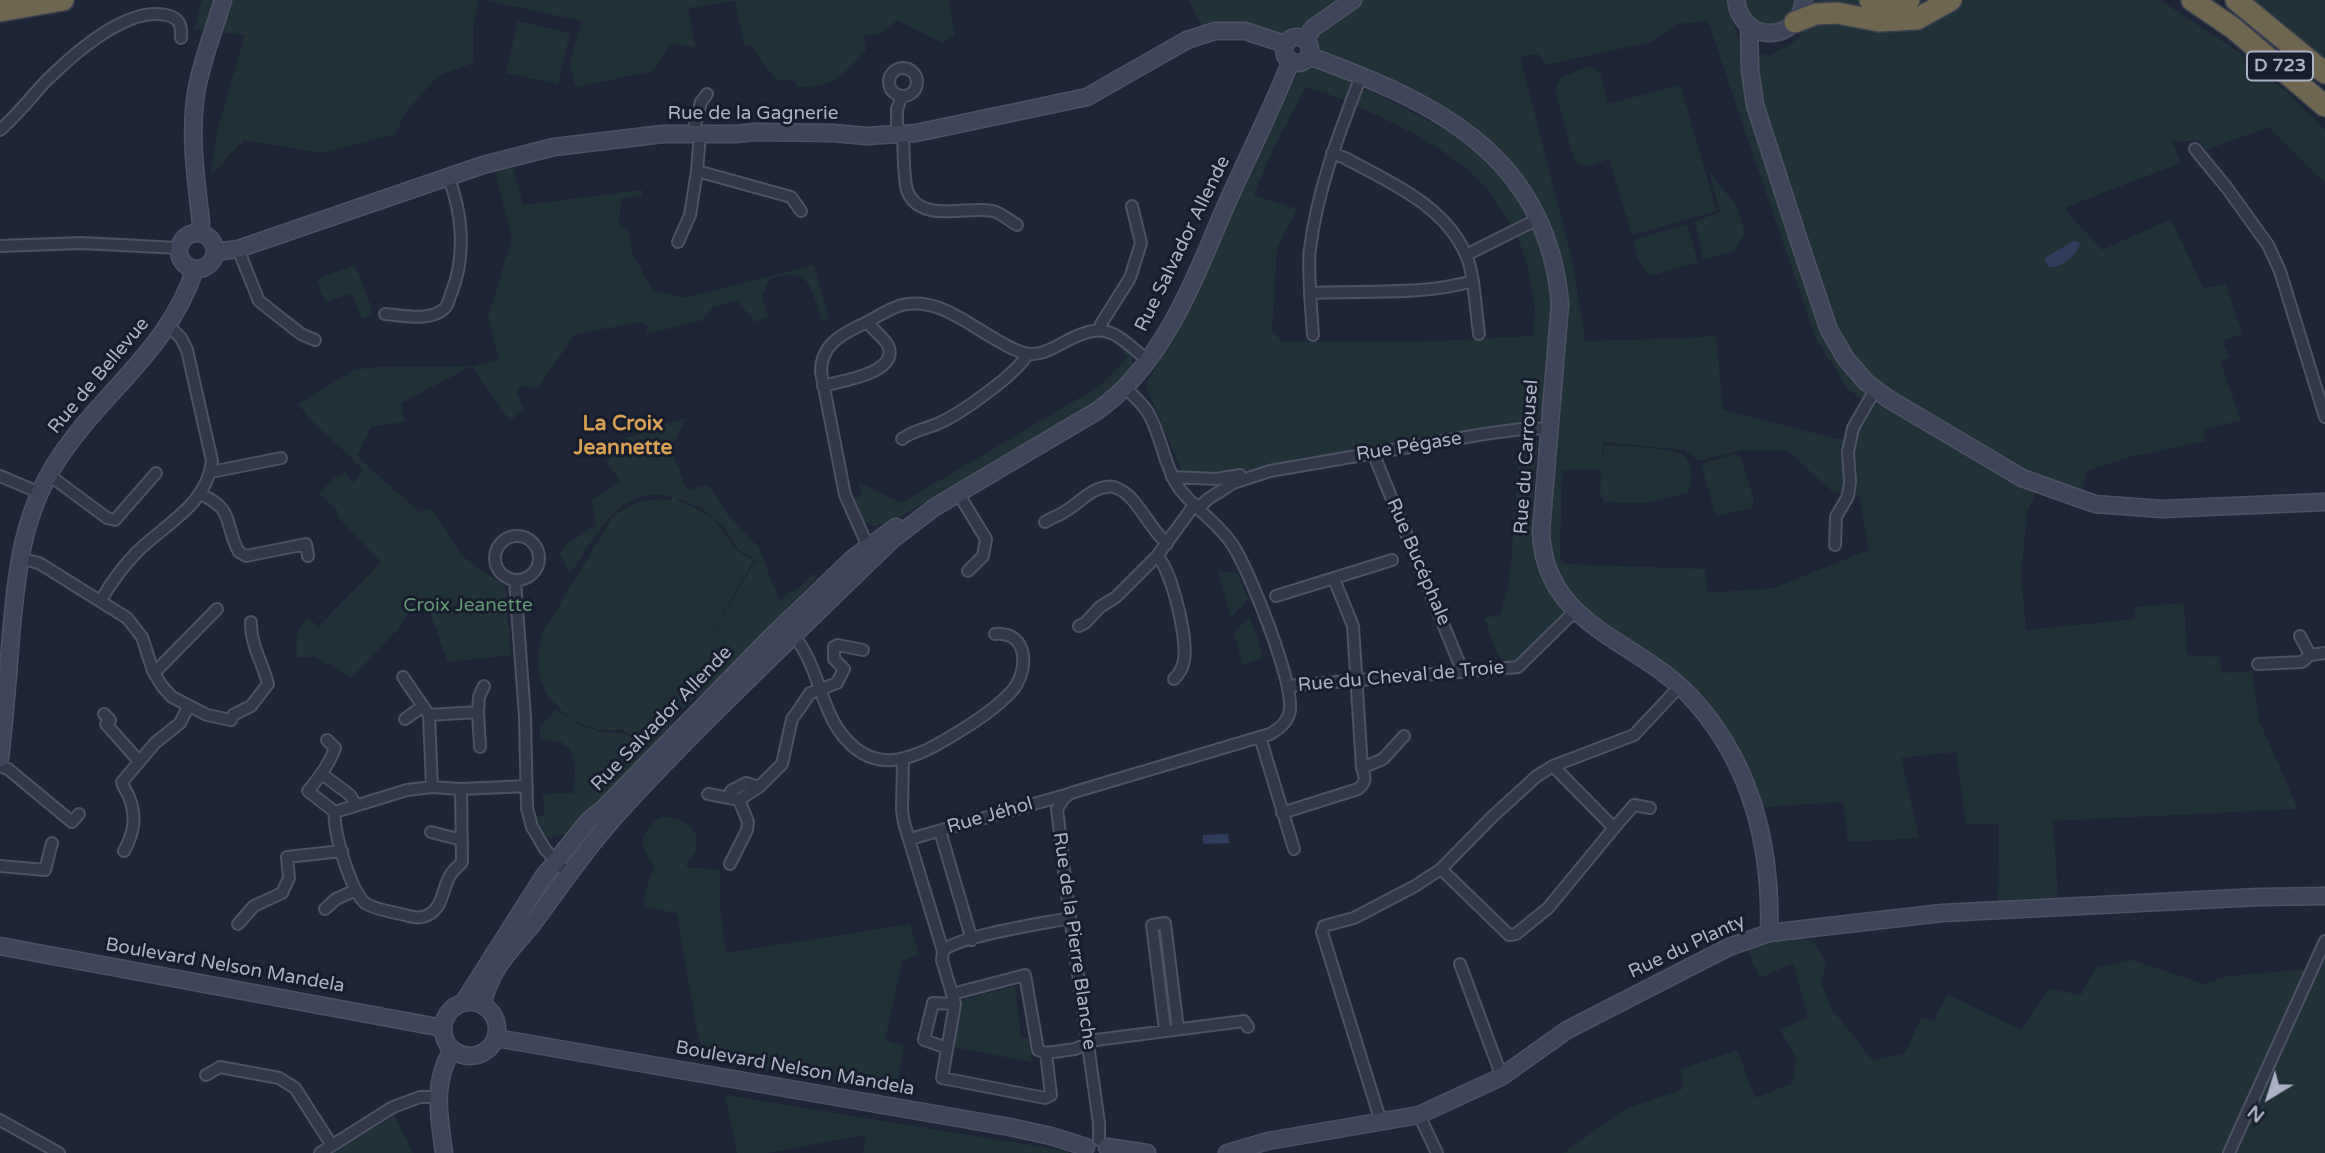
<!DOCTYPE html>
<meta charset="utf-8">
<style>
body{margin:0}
#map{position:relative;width:2325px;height:1153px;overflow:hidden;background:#1e2537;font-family:"Varela Round",sans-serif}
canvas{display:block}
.north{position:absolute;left:2234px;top:1062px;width:70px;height:70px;-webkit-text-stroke:5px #171d2c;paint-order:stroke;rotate:218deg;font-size:19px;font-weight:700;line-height:28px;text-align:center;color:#abb2c5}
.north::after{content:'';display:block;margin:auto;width:24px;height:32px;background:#abb2c5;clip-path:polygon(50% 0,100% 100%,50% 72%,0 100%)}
</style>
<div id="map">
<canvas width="2325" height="1153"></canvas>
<div class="north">N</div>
</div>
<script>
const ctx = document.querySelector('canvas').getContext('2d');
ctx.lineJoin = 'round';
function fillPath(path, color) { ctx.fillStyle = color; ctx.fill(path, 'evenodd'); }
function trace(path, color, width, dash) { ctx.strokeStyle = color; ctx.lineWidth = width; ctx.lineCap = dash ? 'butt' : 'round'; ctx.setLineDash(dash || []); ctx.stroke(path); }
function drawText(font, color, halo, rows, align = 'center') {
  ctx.font = font + ' "Varela Round",sans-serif'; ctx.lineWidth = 6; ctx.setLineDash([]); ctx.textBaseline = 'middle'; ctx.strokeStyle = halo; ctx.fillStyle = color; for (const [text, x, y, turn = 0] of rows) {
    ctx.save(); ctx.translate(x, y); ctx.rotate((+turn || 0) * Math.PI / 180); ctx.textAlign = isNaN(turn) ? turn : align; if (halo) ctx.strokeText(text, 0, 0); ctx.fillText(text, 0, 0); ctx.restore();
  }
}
fillPath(new Path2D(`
 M202,0h277l-6,28v35l-34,12 -32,35 -12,24 -71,19 -80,-13 -34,36 8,-48 27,-93 -51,-6z
 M484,0h465l6,35 -13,8 -45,-23 -16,14 -17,1 2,15c-25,26 -31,37 -69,37l-4,-7h-17l-25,-34 -7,-1 -9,-44 -47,7 7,39 -25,-3 -16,27 -78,16 -7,-22 13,-44z
 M1189,0h536l17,49 27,7c25,-13 46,-24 45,-56h346l77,51 50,41 38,38v53l-56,-56 -63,23 -7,-10 -27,2 9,21 -117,45 38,42 69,-31 32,69 23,-4 16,50 -19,7 6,17 -9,3 21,59 -38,10 3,11 -76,16 -44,14 -4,23 -41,-12 -14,30 -6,63 5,55 109,-11 -1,-12 50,-4 3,52 33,2 1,16 31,-2 7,49 39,89 -245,12 5,76 -60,3 1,-76h-33l-10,-72 -55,6 18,80 -71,4 -5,-40 -79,5 -32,-68 -33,-45 -42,-36 -70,-44 -28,-35 -12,-42 17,-190v-59l-6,-41 -23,-50 -23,-33 -21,-20 -38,-28 -60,-33 -79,-35 -34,-11 -49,-13 -29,3zM1708,21l107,316 33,52 25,18 -17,27 -18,5 -115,-29 -7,-75 -25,3 -106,3 -12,-78 -53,-206 19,-3 7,11 105,-23 26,-18zM1603,442l81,8 16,11 41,-11h46l46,42 26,4 10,54 -96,38 -65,5 -3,-24 -141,-5 -4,-5 2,-89h40l-2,22 4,10 43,1 41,-10c6,-13 5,-31 -7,-39 -9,-6 -63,-8 -77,-9l-2,22z
 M1743,0h53l-3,14 -20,15 -23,-8z
 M2251,0h74v58l-10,-9z
 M518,21l52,12 -12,51 -52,-11z
 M1306,66h4l38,13 4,9 -6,12 -40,-13 -33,62 -19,46 43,14 -20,39 -5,83 11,11 154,-1 96,-5 2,-28 -7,-41 -11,-33 12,-6 9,8c5,17 11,35 14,53 4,24 -5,110 -13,131l-133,20 -191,36 -33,-5 -36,-85 50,-98 94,-199 9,-17z
 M1590,66l10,6 8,32 72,-19 37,126 -85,24 -23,-76 -24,8 -10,-4 -20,-74 6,-12z
 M1368,89l87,46 41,33 30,42v6l-15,10c-7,-11 -13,-23 -20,-32 -35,-43 -88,-67 -136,-89l6,-14z
 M513,168l10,37 120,-15 -2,6 -20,3 -2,27 9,3 5,26 20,35 31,8 130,-33 15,54 -7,2c-12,-35 -11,-55 -53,-42l-7,17 6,21 -14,5 -16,-22 -25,7 -10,13 -56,14v-8l-5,-4 -67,12 -37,54 -20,-2 -1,8 7,15 -14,12 -38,-55 -71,37 4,19 -34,5 -14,29 62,56 13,-3 30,47 43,30 6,69 -63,7 -20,-55 -4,-6 -9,2 -18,27 -46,48 -21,-15 -3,2 -12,-8h-18c-1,-17 -2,-27 11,-40l10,10 63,-65 -45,-47 3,-3 -20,-18 16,-17 10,-4 8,10 11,-13 -54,-51 -12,-15 56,-34 21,-3 97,-1 27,-6 -11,-43 24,-79 -17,-66z
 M1709,170l27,36 9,26 -10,19 -32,9 -8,-39 25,-9z
 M1687,224l11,38 -45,13c-15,-5 -16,-22 -20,-35z
 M355,265l17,44v7l-10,3 -10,-26 -27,9 -8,-23z
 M1117,343l15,12 1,11 -22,28 -220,128 -16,4c-15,-4 -18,-14 -22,-28l9,-2 -4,-14 43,21 192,-113 14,-10 18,-20 1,-4z
 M686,418l-15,31 16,41 21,-5 19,29 32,34 20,52 25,-16 10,-11 2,5 -109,113 -13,7 -17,17 -8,12 -40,45 -60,61 -20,5c-9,-6 -13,-10 -14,-22h9l-1,-22 31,-1 1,-27 -5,-18 -7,-2v-4l-23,-2v-14l16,-17 27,18 22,6h17l23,12 3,-4 -3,3 -24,-15c-35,7 -70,-18 -81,-51 -4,-14 -1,-30 2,-44l70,-116c17,-15 36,-21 59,-18l1,-3c-52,-15 -78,43 -102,77l-10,-20 3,-7 33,-22 -4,-25 29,-19 -15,-19 18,-23 26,-11zM678,498l24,10 22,20 14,21 18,11 -67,111 65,-111 -18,-10 -18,-26 -14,-12 -27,-12z
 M1520,439l18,1c-5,67 -19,113 27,171l-1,5 -49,46h-11l-6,-7 -14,-37 16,-3 8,-28 3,-23z
 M1736,454l5,4 13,42 -2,8 -36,8 -15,-52z
 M1218,571l19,2 11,26 -17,19z
 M1249,616l9,23 5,19 -20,7 -9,-32z
 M661,817c21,0 42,11 34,35 -2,5 -7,11 -10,15l35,3v40l6,43 184,-29 9,31 -17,6 -17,79 19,6 -9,48 -190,-34 -8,-29 -20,-118 -34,-6 5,-25 7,-16c-18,-20 -16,-34 6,-49z
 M1786,934l28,8 12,22 -5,19 11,26 40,51 33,-6 16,-36 13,3 13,-27 74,36 28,-41 32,6 15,-28 37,-7 71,24 25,-8 91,-8 5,-9v194h-762l64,-45 56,-19 -2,-20 56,-19 18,48 38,-15 3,-27 -16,-26 28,-13 -15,-54 -33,15 -15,-34z
 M1015,986l6,52h7l4,24 -79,-15 9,-47z
 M725,1095l342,56 2,2h-206l3,-18 -100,18h-29z
 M394,1116l19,37h-80z`), '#203238');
fillPath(new Path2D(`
 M2074,241l6,2c-3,12 -18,25 -31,24l-4,-7 1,-3z
 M1228,834l1,9 -26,1v-9z`), '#2f3c5e');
const street = new Path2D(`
 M889 82a14 14 0 1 1 28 0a14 14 0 1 1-28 0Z
 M0,130c16,-14 30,-31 44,-47 27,-27 82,-77 122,-68 14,3 16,11 15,23
 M693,133l8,-31 6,-8
 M700,133l-3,38 94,26 10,14
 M897,135v-26l5,-13
 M903,135c1,15 0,41 4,55 12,35 62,15 86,21 8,2 17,10 24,14
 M2195,149l32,39 41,57 12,26 45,146
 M1332,153l13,5c44,24 100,47 121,97 4,8 5,18 7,26 -53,15 -109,9 -163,12 0,-15 -2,-30 0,-44 7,-59 30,-118 51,-173
 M678,242l12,-27 7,-44
 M0,246l81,-3 98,5
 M238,249l21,52 42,33 14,6
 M1466,255l74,-37
 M1473,281l6,53
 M1310,293l3,42
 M385,314c18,1 44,8 59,-5 4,-3 5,-10 7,-15 15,-37 12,-80 -3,-118
 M1100,329l1,-5 29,-46 11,-35 -9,-37
 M823,386c17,-5 73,-12 66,-38 -3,-10 -16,-17 -21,-26
 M902,439c10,-8 23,-10 35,-15 20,-8 82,-51 90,-70
 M1373,453l89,217
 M211,472l70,-14
 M49,475l58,43 8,2 41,-47
 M0,476l40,17
 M1172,477l45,2 23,-4
 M958,493l28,46 -3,17 -15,15
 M200,494c36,16 23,29 39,58l7,4 60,-12 2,12
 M1199,508l9,-9 25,-16 37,-12 214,-37 45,-6 19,1
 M1045,522c6,-4 13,-6 19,-10 13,-7 26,-23 42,-25 8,-2 18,4 24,10 14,15 22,33 37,47
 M495 558a22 22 0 1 1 44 0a22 22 0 1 1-44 0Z
 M1835,545l1,-28 12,-21 2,-14 -2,-30 5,-24 22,-38
 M871,553l-26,-58 -24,-123c0,-25 17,-36 38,-46 14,-6 28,-17 43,-21 33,-8 62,16 88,31 12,7 26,16 39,18 11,1 21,-4 30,-9 45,-25 52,-16 88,15
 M1157,556c15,14 31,84 27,104 -1,7 -5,14 -10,19
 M18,558l21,5 88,55 15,19 11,34 9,15 10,11 35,18 24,5 2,-5 18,-9 17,-22c-5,-21 -18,-40 -17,-62
 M515,581l10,136 2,91 5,19 13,22 23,25
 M1276,596l116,-36
 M101,600c10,-17 22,-34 36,-48 28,-28 70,-47 75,-91l-25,-111 -6,-12 -12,-12
 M1079,626l6,-3 15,-16 16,-10 41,-41 38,-52
 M791,633c26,27 27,66 47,96 36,53 80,28 122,2 18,-11 36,-23 51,-39 18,-19 19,-61 -16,-58
 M2300,636l10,19
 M2258,664l44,-2 8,-7 15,-2
 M153,671l5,-2 59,-60
 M403,677l26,38
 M1288,686l230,-19 57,-56
 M478,712l2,35
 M104,714l6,6 -4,4 32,36
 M405,719l18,-13
 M1260,737l34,112
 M327,740l8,8c-6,17 -16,30 -27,43l27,21
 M903,760l-1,50 2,13 39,128 -1,9 13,44 -13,74 103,20 6,-3 -5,-42 29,-4 21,-9 148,-19 4,6
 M0,766l8,3 64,53 7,-8
 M1362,768l21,-9 21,-23
 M322,774l28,21 6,10
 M746,783l13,4 -20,13 -10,-2 2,-7z
 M432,787l-3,-72 49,-3 1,-15 5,-11
 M759,787l23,-23 10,-45 8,-11 10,-15 27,-10 7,-14 -10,-10v-12l4,-2 25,5
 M708,794l21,4
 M335,812c-3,17 16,79 30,91 9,6 26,9 36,11 9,2 18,6 27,1 16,-8 14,-28 23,-41 3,-5 8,-8 11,-12l-1,-73
 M335,812l72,-22 25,-3 29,2 66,-3
 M1282,813l76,-24c9,-7 7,-12 4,-21l-9,-142 -19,-47
 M1614,828l20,-23 16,3
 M940,831l32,109
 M431,832l31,8
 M910,839l159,-45
 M124,851c10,-18 13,-34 5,-54 -2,-6 -6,-9 -7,-15l33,-39 25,-20 8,-16
 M730,864l17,-34 1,-8 -9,-22
 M0,866l45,4 7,-27
 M1441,869l68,66 7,-1 32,-26 66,-80 -61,-62
 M325,909l11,-10 20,-9
 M238,924l16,-18 28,-13 7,-15 -2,-21 55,-6
 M943,951c13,-15 103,-28 127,-33
 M1460,964l42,113
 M952,994l73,-19 13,75 8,3
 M1165,1030l-13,-105 13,-2 13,106
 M947,1048l-23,-8 9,-37 22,1
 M206,1075l14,-8 59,11 16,10 36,56
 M1419,1115l18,38
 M0,1120l59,33
 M1381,1122l-59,-190 2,-6 30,-8 61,-32 26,-17 52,-53 44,-40 16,-10 81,-31 46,-49
 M1099,1140v-17l-31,-220 -11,-94 7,-11 7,-5 199,-59c10,-6 18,-12 20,-24 3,-30 -40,-139 -58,-166 -16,-24 -41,-37 -55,-59 -14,-23 -16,-52 -30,-74 -6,-9 -15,-16 -22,-24
 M320,1153l73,-46 27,-10h18
 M2229,1153l96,-212`);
const secondary = new Path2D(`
 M1736,0c5,44 63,44 68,0
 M1749,26l1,43 5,36 46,142 28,83 17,29 20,23 21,16 135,80 73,26 67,5 163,-7
 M1284 50a13 13 0 1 1 26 0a13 13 0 1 1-26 0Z
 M1305,39l8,-11 40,-28
 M1309,56c127,46 238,99 251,248l-19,226c2,94 91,108 146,163 63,65 85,151 82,240
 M179 251a18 18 0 1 1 36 0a18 18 0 1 1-36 0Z
 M200,233l1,-10c-5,-45 -13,-95 -3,-140 6,-28 17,-56 25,-83
 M215,252l23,-3 245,-84 71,-18 109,-13h72l20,-2 78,1 33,3 50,-3 171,-36 100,-57 28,-9h30l40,13
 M0,758c5,-41 8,-82 11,-123 6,-64 11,-122 48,-177 45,-68 109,-107 136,-189
 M0,946l443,82
 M443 1029a27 27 0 1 1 54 0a27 27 0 1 1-54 0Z
 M463,1003l80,-126 46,-57 13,-10 171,-175 79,-76 44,-32
 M482,1005c11,-43 31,-55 56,-88 26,-36 51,-72 81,-105 79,-86 164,-166 247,-247l27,-26 42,-32 162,-96c71,-50 100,-141 134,-217 20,-44 42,-88 60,-133
 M496,1038l514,89 41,9 35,11
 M1107,1147l40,6
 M444,1153c-5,-37 -12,-70 8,-103
 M1227,1153l41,-12 151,-26 82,-38 66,-47 162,-83 40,-14 173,-20 317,-16 66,-1`);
const highway = new Path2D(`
 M1870,0l22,3 17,-3
 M2192,0l41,28 92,78
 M2236,0l89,73
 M0,11l63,-11
 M1795,22l21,-8 21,-1 42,8 38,-2 34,-19`);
trace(street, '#4c5263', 14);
trace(secondary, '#4c5263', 19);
trace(highway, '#393f4f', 24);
trace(street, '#323848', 10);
trace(secondary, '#3f465b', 16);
trace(highway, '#6e664e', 21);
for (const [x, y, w] of [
 [2280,66,66]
]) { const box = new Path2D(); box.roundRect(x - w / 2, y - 14.5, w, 29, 5); ctx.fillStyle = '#171d2c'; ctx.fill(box); trace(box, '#abb2c5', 2); }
drawText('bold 18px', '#abb2c5', null, [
 ["D 723",2280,66]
]);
drawText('19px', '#abb2c5', '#171d2c', [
 ["Rue de la Gagnerie",753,114],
 ["Rue Salvador Allende",1183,244,-64],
 ["Rue de Bellevue",99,376,-50],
 ["Rue Pégase",1409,447,-9],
 ["Rue du Carrousel",1527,457,-86],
 ["Rue Bucéphale",1418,562,67],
 ["Rue du Cheval de Troie",1401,677,-5],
 ["Rue Salvador Allende",662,719,-46],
 ["Rue Jéhol",990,816,-16],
 ["Rue de la Pierre Blanche",1074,941,82],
 ["Rue du Planty",1687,947,-25],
 ["Boulevard Nelson Mandela",225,966,10],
 ["Boulevard Nelson Mandela",795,1069,10]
]);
drawText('19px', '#629675', '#171d2c', [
 ["Croix Jeanette",468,606]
]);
drawText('bold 21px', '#d99f52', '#171d2c', [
 ["La Croix",623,424],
 ["Jeannette",623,448]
]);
</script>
